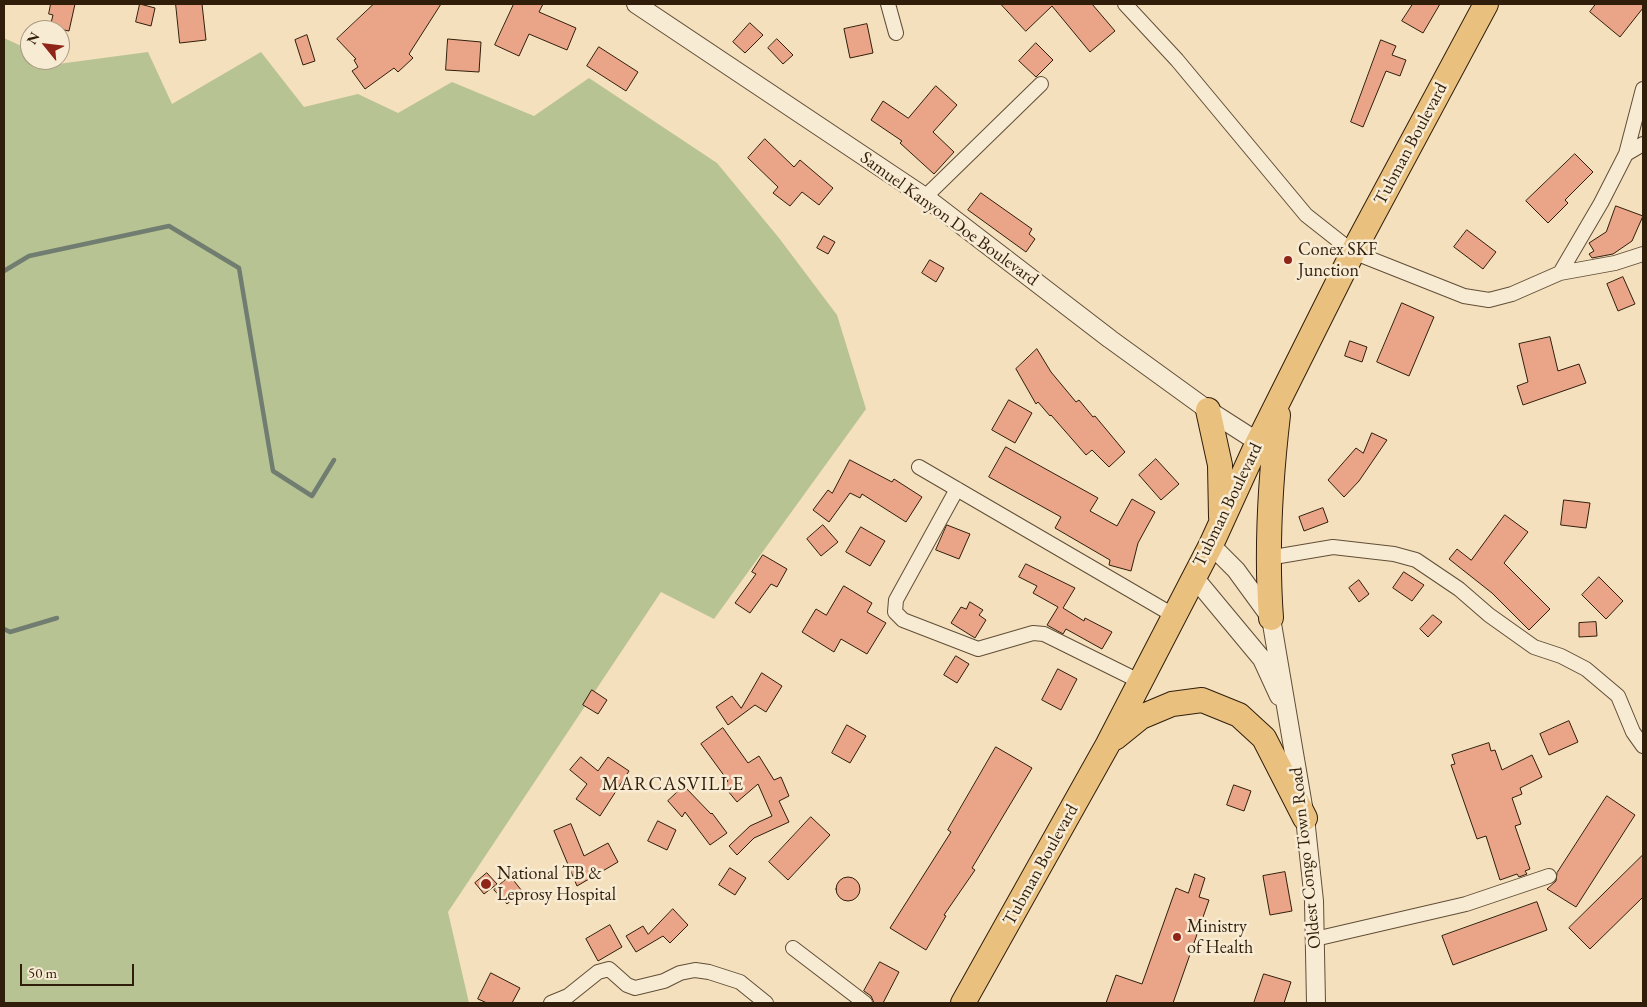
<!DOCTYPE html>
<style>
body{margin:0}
#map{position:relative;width:1647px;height:1007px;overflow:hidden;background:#f4e0bc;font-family:"EB Garamond",serif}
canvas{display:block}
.frame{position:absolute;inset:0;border:5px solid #301e0b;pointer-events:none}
.north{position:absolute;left:20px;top:20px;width:50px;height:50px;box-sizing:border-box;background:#f8ebd3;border:1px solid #a89983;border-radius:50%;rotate:299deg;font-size:14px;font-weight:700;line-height:20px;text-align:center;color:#301e0b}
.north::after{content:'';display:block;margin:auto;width:18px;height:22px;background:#8f2418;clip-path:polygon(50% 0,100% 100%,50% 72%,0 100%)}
.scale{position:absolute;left:20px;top:964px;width:114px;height:22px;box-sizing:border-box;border:2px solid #301e0b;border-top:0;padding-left:6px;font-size:15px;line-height:18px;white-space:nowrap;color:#301e0b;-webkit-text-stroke:4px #f8ebd3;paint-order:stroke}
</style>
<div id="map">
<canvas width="1647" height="1007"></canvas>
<div class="frame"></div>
<div class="north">N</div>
<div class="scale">50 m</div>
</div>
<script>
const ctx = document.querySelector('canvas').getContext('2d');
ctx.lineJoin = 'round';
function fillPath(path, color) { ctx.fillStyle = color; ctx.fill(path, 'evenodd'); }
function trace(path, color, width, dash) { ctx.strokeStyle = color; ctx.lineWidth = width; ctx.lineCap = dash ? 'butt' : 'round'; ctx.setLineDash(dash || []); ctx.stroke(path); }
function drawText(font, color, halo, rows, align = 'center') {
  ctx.font = font + ' "EB Garamond",serif'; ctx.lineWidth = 5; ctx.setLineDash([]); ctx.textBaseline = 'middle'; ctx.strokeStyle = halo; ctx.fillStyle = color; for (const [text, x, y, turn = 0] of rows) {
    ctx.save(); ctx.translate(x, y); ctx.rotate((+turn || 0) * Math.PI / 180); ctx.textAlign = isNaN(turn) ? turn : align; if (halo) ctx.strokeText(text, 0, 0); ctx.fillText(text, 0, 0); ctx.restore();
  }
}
fillPath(new Path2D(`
 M4,38l26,12v10h19l9,4 90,-12 24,52 89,-52 43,55 54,-13 40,19 54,-31 82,34 55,-38 128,85 62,75 58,77 29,94 -152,210 -53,-27 -213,320 21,91h-465z`), '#b8c393');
trace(new Path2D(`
 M4,271l25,-15 140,-30 70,42 34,203 39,25 22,-36
 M4,629l6,3 47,-14`), '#717d70', 4.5);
const building = new Path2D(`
 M51,4h24l-6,27 -19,-4 3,-12 -4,-1z
 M140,4l15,4 -4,18 -15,-4z
 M176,4h26l4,36 -26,3z
 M374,4h67l-32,50 4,4 -15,14 -4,-4 -29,21 -13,-18 6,-4 -4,-7 2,-1 -19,-20z
 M514,4h29l-4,8 37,16 -9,22 -38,-16 -10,22 -24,-11z
 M1001,4h91l23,27 -25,21 -38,-46 -26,25z
 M1413,4h27l-17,29 -21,-12z
 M1596,4h47v4l-23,29 -30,-25z
 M750,23l13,12 -18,18 -12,-11z
 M867,24l6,29 -23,5 -6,-29z
 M307,35l8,26 -12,4 -8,-25z
 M448,39l33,3 -2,30 -33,-2z
 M777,39l16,16 -10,9 -15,-16z
 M1381,40l15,6 -4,9 14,5 -6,16 -14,-5 -23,56 -12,-5z
 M1036,43l17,17 -17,17 -17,-16z
 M599,47l39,25 -12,19 -39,-25z
 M936,86l21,19 -24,27 21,20 -20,22 -34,-31 2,-2 -31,-21 12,-19 25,17z
 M765,139l29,28 6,-7 33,28 -14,17 -17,-13 -12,14 -17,-13 5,-6 -30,-29z
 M1575,154l18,18 -28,28 3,3 -20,20 -22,-22z
 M981,193l51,36 -3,5 6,5 -9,13 -58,-42z
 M1616,206l27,10 -11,25 -19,13 -21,4 -3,-4 5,-3 -5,-8 17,-11z
 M1467,230l29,22 -13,17 -29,-22z
 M824,236l11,6 -7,12 -11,-6z
 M930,260l14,8 -8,14 -14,-9z
 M1623,277l12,27 -17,7 -11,-27z
 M1402,303l32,14 -25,59 -32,-14z
 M1550,337l8,34 21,-7 7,19 -63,22 -6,-19 11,-4 -9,-38z
 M1350,341l17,6 -5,15 -17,-6z
 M1037,349l14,23 25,30 3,-2 14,17 2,-1 30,36 -16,15 -17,-17 -6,5 -35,-40 -1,1 -12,-14 -2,2 -20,-35z
 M1009,400l23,13 -17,30 -23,-13z
 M1372,433l15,7 -28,41 -15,16 -16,-17 28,-32 7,5z
 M1006,447l92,51 -8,13 27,15 15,-27 23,13 -17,31 -7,28 -22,-6 1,-5 -55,-32 6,-11 -72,-40z
 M1156,459l23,25 -18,16 -22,-25z
 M850,460l42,22 2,-3 28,18 -16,25 -44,-28 -2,4 -10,-5 -21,29 -16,-12 15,-20 4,3z
 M1564,500l26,3 -4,25 -25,-3z
 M1323,508l5,14 -24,9 -5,-14z
 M1505,515l23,17 -24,31 46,46 -21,21 -37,-37 -43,-34 8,-10 14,11z
 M823,525l15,17 -17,14 -14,-17z
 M947,525l23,9 -11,25 -23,-9z
 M861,527l24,14 -15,25 -24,-14z
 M763,555l24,14 -10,18 -6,-3 -21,29 -15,-10 21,-29 -4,-2z
 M1026,564l49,24 -12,20 21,13 1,-3 27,14 -10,17 -36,-20 -3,5 -16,-9 11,-18 -25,-14 4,-7 -18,-9z
 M1404,572l20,13 -12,16 -19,-13z
 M1599,577l24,24 -17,18 -24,-24z
 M1359,580l10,14 -10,8 -10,-14z
 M844,586l28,17 -5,9 19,11 -19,31 -26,-15 -7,13 -32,-20 14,-23 10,6z
 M970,602l13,8 -4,5 7,5 -11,18 -24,-15 10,-16 5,2z
 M1433,615l9,7 -14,15 -8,-8z
 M1596,622l1,14 -18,1v-14z
 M956,656l13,8 -12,19 -13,-8z
 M1058,669l19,10 -16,31 -19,-10z
 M762,673l20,13 -16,26 -11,-7 -27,20 -12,-18 16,-11 9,12z
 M592,690l15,10 -9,14 -15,-9z
 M1569,721l9,21 -29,13 -9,-21z
 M847,725l19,11 -16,27 -18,-10z
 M723,728l25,35 11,-7 15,24 7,-3 8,19 -10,5 10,21 -35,16 -17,17 -8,-9 21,-20 22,-10 -14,-32 -21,18 -14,-17 5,-4 -27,-37z
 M1489,743l2,8 4,-1 7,20 30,-15 10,22 -22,11 2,6 -10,4 9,26 -6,2 15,43 -5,2 2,3 -8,3 -2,-3 -17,6 -14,-44 -9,3 -26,-74 4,-1 -3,-9z
 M996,747l36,21 -60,100 3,2 -31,45 2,1 -20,34 -36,-22 61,-96 -3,-2z
 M581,757l17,14 10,-14 21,14 -29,45 -24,-17 11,-15 -17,-14z
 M1234,785l17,6 -7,20 -17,-6z
 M684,786l27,28 1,-1 15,20 -17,12 -25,-33 -3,5 -14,-16z
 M1607,796l28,19 -59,92 -29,-18 9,-8 1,-8z
 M811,817l19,18 -42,45 -19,-18z
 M658,821l18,9 -9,20 -19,-9z
 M571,824l13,32 24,-13 10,19 -41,24 -23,-55z
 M1643,855v42l-53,52 -21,-21z
 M730,868l16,10 -11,17 -16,-10z
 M1285,872l7,39 -22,4 -7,-39z
 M487,873l10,11 -13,10 -9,-11z
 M1195,874l10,4 -6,19 10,3 -36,103h-67l10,-28 26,9 34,-96 12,5z
 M510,876l12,15 -15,13 -13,-14z
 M836 889a12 12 0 1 1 24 0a12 12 0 1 1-24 0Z
 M1537,902l10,28 -94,35 -11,-29z
 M673,909l15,16 -18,18 -7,-7 -27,16 -10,-16 17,-10 5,8z
 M610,925l12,22 -24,14 -12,-22z
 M880,962l19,10 -16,31h-9l-3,-7 -7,-5z
 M491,973l29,15 -8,15h-25l-9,-4z
 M1264,974l27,8 -7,21h-30z`);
fillPath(building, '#eaa589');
trace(building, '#301e0b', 1);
const minor = new Path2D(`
 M888,4l8,29
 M1125,4l52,56 129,155 47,37 111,44 25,4 23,-6 48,-21 41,-70 25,-49 17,-65
 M1626,154l17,-10
 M925,197l116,-113
 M1560,273l55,-10 28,-9
 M919,467l254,148
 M957,489l-61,111 -1,12 8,8 75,29 55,-16 11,1 95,47
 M1268,558l65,-11 61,7 22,6 43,29 30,26 45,32 27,9 25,13 32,27 15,36 10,14
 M1315,939l151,-35 83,-28
 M793,948l72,55
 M551,1003l17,-7 30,-24 11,-3 18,16 8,3 29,-7 16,-8 15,-3 14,2 31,10 26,21`);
const tertiary = new Path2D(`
 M636,4l289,193 185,142 98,71 50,32
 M1211,545l25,25 35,48 34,200 9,83 2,102
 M1193,576l69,83 17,37`);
const trunk = new Path2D(`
 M1208,410l12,55 1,52
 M1271,618c-5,-68 -1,-135 7,-203
 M1115,738l26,-21 31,-13 30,-4 37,15 25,23 41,80
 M963,1003l145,-259 103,-199 47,-103 95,-190 133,-248`);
trace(minor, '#614e37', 16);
trace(tertiary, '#614e37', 20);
trace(trunk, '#301e0b', 26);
trace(minor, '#f8ebd3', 14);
trace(tertiary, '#f8ebd3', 18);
trace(trunk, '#eac07e', 24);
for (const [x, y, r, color] of [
 [1288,260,5,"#8f2418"],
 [486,884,6,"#8f2418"],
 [1177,937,5,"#8f2418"]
]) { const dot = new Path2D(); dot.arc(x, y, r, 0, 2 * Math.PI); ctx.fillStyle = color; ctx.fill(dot); trace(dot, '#f8ebd3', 2); }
drawText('18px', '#301e0b', '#f8ebd3', [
 ["Tubman Boulevard",1411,144,-62],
 ["Samuel Kanyon Doe Boulevard",949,219,36],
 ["Tubman Boulevard",1228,505,-64],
 ["Oldest Congo Town Road",1306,858,-96],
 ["Tubman Boulevard",1041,865,-61]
]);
drawText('18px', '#301e0b', '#f8ebd3', [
 ["Conex SKF",1298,250],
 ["Junction",1298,271],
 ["National TB &",497,874],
 ["Leprosy Hospital",497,895],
 ["Ministry",1187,927],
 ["of Health",1187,948]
], 'left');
ctx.letterSpacing = '1px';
drawText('19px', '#301e0b', '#f8ebd3', [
 ["MARCASVILLE",673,785]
]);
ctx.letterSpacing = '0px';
</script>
